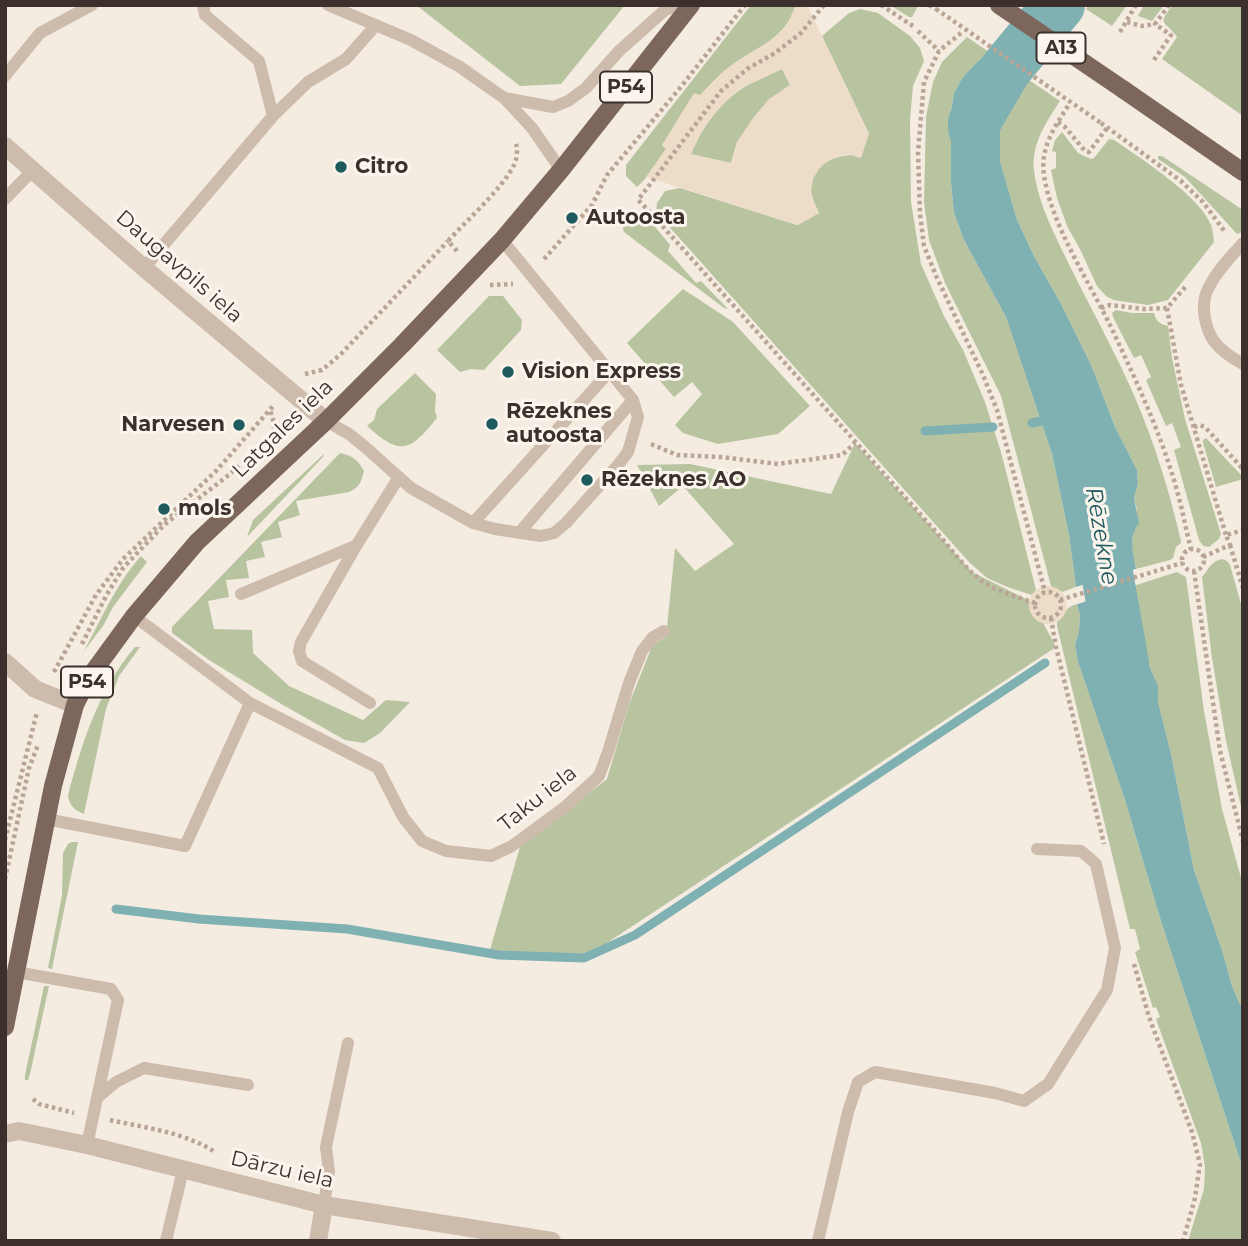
<!DOCTYPE html>
<meta charset="utf-8">
<style>
body{margin:0}
#map{position:relative;width:1248px;height:1246px;overflow:hidden;background:#f4ebe1;font-family:Montserrat,sans-serif}
canvas{display:block}
.frame{position:absolute;inset:0;border:7px solid #3b302b;pointer-events:none}
</style>
<div id="map">
<canvas width="1248" height="1246"></canvas>
<div class="frame"></div>
</div>
<script>
const ctx = document.querySelector('canvas').getContext('2d');
ctx.lineJoin = 'round';
function fillPath(path, color) { ctx.fillStyle = color; ctx.fill(path, 'evenodd'); }
function trace(path, color, width, dash) { ctx.strokeStyle = color; ctx.lineWidth = width; ctx.lineCap = dash ? 'butt' : 'round'; ctx.setLineDash(dash || []); ctx.stroke(path); }
function drawText(font, color, halo, rows, align = 'center') {
  ctx.font = font + ' Montserrat,sans-serif'; ctx.lineWidth = 6; ctx.setLineDash([]); ctx.textBaseline = 'middle'; ctx.strokeStyle = halo; ctx.fillStyle = color; for (const [text, x, y, turn = 0] of rows) {
    ctx.save(); ctx.translate(x, y); ctx.rotate((+turn || 0) * Math.PI / 180); ctx.textAlign = isNaN(turn) ? turn : align; if (halo) ctx.strokeText(text, 0, 0); ctx.fillText(text, 0, 0); ctx.restore();
  }
}
fillPath(new Path2D(`
 M416,5h209l-64,79 -41,2z
 M751,5h45c-12,39 -48,44 -75,69 -23,21 -40,47 -59,71l4,4 -21,30 -8,8 -11,-11v-11z
 M890,5h26l1,3 -5,9h-3z
 M1089,5h38l-15,21 -26,-17z
 M1144,5h20l-12,16 -14,-5z
 M1173,5h70v111l-81,-57 15,-22c-12,-17 -21,-11 -4,-32z
 M860,9l18,4 32,23 10,12 4,13 -11,25 -3,34 1,82 10,62 23,52 19,34 22,52 16,50 35,138 -4,5 -22,-7 -23,-10 -18,-16 -313,-350 1,-9 8,-12 15,-3 117,37 22,-12c-3,-7 -8,-14 -8,-22 0,-24 18,-34 39,-36l19,-21 -47,-98 27,-23z
 M967,37l22,15 -13,11 -13,14 -9,16 -3,18v72l3,30 10,27 42,77 46,137 17,81 7,52 -14,5 -11,-6 -50,-190 -56,-113 -16,-43 -5,-38 2,-85 7,-35 9,-20z
 M782,69l8,16 -6,4 -47,53 -6,21 -41,-9c11,-24 26,-46 47,-62 13,-10 30,-16 45,-23z
 M1020,74l40,27c-13,20 -29,43 -26,69 3,28 16,55 28,80 19,40 41,79 60,119 27,56 45,112 59,172v2l-5,4 -3,11 -3,2 -34,9 -5,-20 6,-39 -3,-12 4,-14 -1,-14 -22,-43 -23,-60 -31,-63 -26,-46 -18,-38 -17,-59v-28l6,-30z
 M1062,132l16,21 13,6 3,-1 15,-19 5,1c26,18 86,56 97,85 2,5 2,11 3,17l-46,58 -20,5 -35,-5 -7,-4 -9,-10 -17,-37 -12,-21 -11,-30 -6,-28 5,-2v-16l-4,-1 3,-11z
 M1158,156h4l81,54v22l-6,2 -52,-57 -27,-18z
 M640,212l8,6 22,27 -2,6 28,32 5,-2 27,28 -4,-1 -100,-76c-4,-9 7,-19 16,-20z
 M683,289l50,33 77,84 -32,28 -60,10 -35,-11 -8,-8 27,-31 -10,-12 -18,15 -47,-54z
 M489,296h14l19,24 -1,10 -37,40 -13,-1 -11,3 -23,-22z
 M1116,310l16,3h22c2,8 5,11 14,13l4,32 13,61 36,115 -2,5 -10,8 -6,-1 -4,-6 -25,-90 7,-3 -9,-24 -6,3 -20,-46 5,-3 -10,-22 -7,3 -20,-39 -2,-6z
 M415,373l21,21 -1,17 2,7c-27,33 -36,39 -70,8l7,-6 3,-11z
 M1206,438l37,39v2l-27,8 -13,-44v-3z
 M855,443l117,129 60,30 24,45 -472,311 -95,-5 31,-106 87,-68 22,-75 24,-60 13,-7 9,-89 20,23 39,-27 -51,-58 -24,20 -22,-41 53,-1 141,30z
 M325,453l-3,5 -75,79 6,-17z
 M340,453c13,3 18,7 24,18 -3,11 -4,16 -15,21l-53,9 4,14 -22,7 4,15 -21,5 4,15 -19,4 3,17 -23,2 3,17 -21,4 6,28 38,1 1,23 36,33 74,34 23,-20 24,2 -30,31 -16,10 -19,-3 -62,-35 -74,-45 -37,-27v-6z
 M141,556l6,6 -34,45 -10,19 -19,25c18,-33 32,-67 57,-95z
 M1222,559l5,2 3,4 13,46v204l-17,-74 -14,-83 -10,-81c8,-9 8,-15 20,-18z
 M1177,572l9,5 18,134 18,98 21,76v126l-11,-25 -10,-36 -28,-80 -23,-116 -13,-52v-15l-10,-24 -8,-46 -7,-31z
 M1077,604l3,11 -1,16 -4,14 3,17 47,138 35,118 83,251v72h-55l16,-52 1,-22 -4,-24 -45,-124 4,-2 -4,-10 -3,1 -18,-56 5,-3 -5,-20h-5l-73,-303v-4c11,-9 6,-14 20,-18z
 M135,647h5l-21,29 -13,33 -22,105c-9,-4 -15,-8 -16,-19 14,-53 31,-106 67,-148z
 M72,842h6l-26,127 -4,-1 14,-73 1,-42 5,-9z
 M44,986h5l-19,88 -2,6h-3v-5z`), '#b8c4a0');
fillPath(new Path2D(`
 M796,5h11l62,129 -8,24 -11,-3 -12,1 -11,5 -8,8 -6,10 -2,12 3,11 5,11 -21,12 -152,-48 20,-28 -4,-4 32,-52 6,2 24,-24 13,-10 38,-23 12,-13zM782,69l8,16 -21,14 -16,19 -16,24 -6,21 -40,-9 13,-27 14,-18 20,-19z
 M1029 605a19 19 0 1 1 38 0a19 19 0 1 1-38 0Z`), '#ecdcc8');
fillPath(new Path2D(`
 M989,52l31,22 -14,29 -6,30v28l17,59 18,38 26,46 31,63 23,60 22,43 1,14 -4,14 5,25c-11,15 -6,28 -3,46l-60,18 -7,-52 -17,-81 -46,-137 -42,-77 -10,-27 -3,-30v-72l3,-18 9,-16 13,-14z
 M1133,586l7,31 8,46 10,23v16l13,52 23,116 28,80 10,36 11,25v158l-83,-251 -35,-118 -47,-138 -3,-17 4,-14 1,-16 -3,-11z`), '#7fb0b2');
fillPath(new Path2D(`
 M1140,568l-3,4 -60,19 -4,-3z
 M1132,583l4,2 -62,20 2,-5z`), '#f4ebe1');
trace(new Path2D(`
 M1032,423l19,-4
 M925,431l68,-4
 M116,909l83,10 148,10 152,26 85,3 51,-23 410,-272`), '#7fb0b2', 9);
trace(new Path2D(`
 M974,128v-5l31,-53 54,-65
 M1095,505l28,159`), '#7fb0b2', 52);
trace(new Path2D(`
 M824,5l-23,28 -26,20 -28,16 -26,22 -83,109 11,11 296,331c13,16 26,33 43,43 14,8 32,13 47,18
 M881,5l32,21
 M929,5l7,4
 M1127,22l15,4 13,-2
 M918,31l21,20
 M1120,32l16,-27
 M961,33l-22,18 -15,31 -6,70 2,62 4,32 13,32 46,97 14,35 48,182
 M1154,60l17,-25 -16,-11 14,-19
 M1068,106c-14,22 -28,42 -24,69 7,49 44,105 66,150 25,53 50,106 66,162 6,21 10,42 15,63
 M1058,122l7,5 20,24 4,1 18,-24
 M1101,123l80,58 22,21 22,30
 M457,251l-9,-10c19,-21 54,-52 66,-76 3,-6 4,-15 2,-21
 M544,259l48,-54 15,-30 73,-87 65,-83
 M490,285l23,-1
 M1101,308l9,-3 34,4 23,-1 20,-23
 M1167,308l14,77 45,150
 M305,374l17,-4 19,-16 107,-113
 M1194,427l6,-2 5,2 38,42
 M268,441c9,-11 6,-19 2,-31
 M651,444l26,11 44,2 57,7 64,-9 13,-12
 M1230,545l13,43
 M1182 560a11 11 0 1 1 22 0a11 11 0 1 1-22 0Z
 M1203,557l27,-12 -4,-10 17,-5
 M1194,571l26,180 23,90
 M1035 605a13 13 0 1 1 26 0a13 13 0 1 1-26 0Z
 M1060,600l122,-37
 M1051,618l5,29 48,197
 M82,644l24,-48 17,-28 41,-43 61,-47 28,-24
 M54,672l42,-77 27,-36 93,-88 58,-66
 M5,840l32,-128
 M5,879l24,-111 9,-23
 M1134,964l15,53 43,115 8,32 -5,34 -12,43
 M33,1099l6,5 35,9
 M110,1120c36,8 74,12 105,32`), '#b9a596', 4.5, [3.5, 3.5]);
trace(new Path2D(`
 M203,5l2,10 54,46 14,55
 M328,5l83,35 49,27 44,31 28,30 29,42
 M5,76l35,-43 52,-28
 M504,98l49,9 15,-6 18,-13 33,-37 46,-41 20,-5
 M5,199l28,-29
 M1243,243c-12,14 -26,27 -34,44 -9,15 -5,38 4,53 7,10 19,18 30,24
 M144,268l129,-152 35,-34 38,-23 30,-34
 M326,421l23,13 15,12 47,42 62,35 22,6 46,7 13,-3 12,-10 52,-58 10,-13 10,-35 -5,-17 -131,-160
 M473,523l137,-152
 M519,533l114,-133
 M241,594l114,-48
 M134,616l116,87 128,65 25,49 19,24 24,10 45,5 21,-10 53,-39 34,-31 9,-24 21,-69 13,-32 11,-14 11,-6
 M370,703l-68,-42 -3,-10 2,-9 55,-96 43,-69
 M46,819l139,27 65,-143
 M16,972l95,17 7,11 -31,145
 M97,1098l19,-16 28,-14 104,17
 M324,1205l5,-34 -3,-24 22,-104
 M166,1241l17,-71
 M818,1241l30,-129 10,-30 17,-10 120,21 29,8 24,-17 59,-94 8,-42 -19,-84 -15,-13 -44,-2`), '#cdbbac', 12);
trace(new Path2D(`
 M5,146l139,122 182,153
 M5,662l30,27 40,16
 M5,1134l14,-3 68,14 237,60 228,36
 M318,1241l6,-36`), '#cdbbac', 18);
trace(new Path2D(`
 M1124,90l119,82
 M5,1027l48,-241 22,-81 13,-26 46,-63 63,-74 129,-121 76,-76 100,-105 59,-70 130,-165`), '#7d675c', 18);
trace(new Path2D(`
 M936,9l165,114`), '#b9a596', 4.5, [3.5, 3.5]);
trace(new Path2D(`
 M999,5l125,85`), '#7d675c', 18);
for (const [x, y, r, color] of [
 [341,167,7,"#1f5a5e"],
 [572,218,7,"#1f5a5e"],
 [508,372,7,"#1f5a5e"],
 [492,424,7,"#1f5a5e"],
 [239,425,7,"#1f5a5e"],
 [587,480,7,"#1f5a5e"],
 [164,509,7,"#1f5a5e"]
]) { const dot = new Path2D(); dot.arc(x, y, r, 0, 2 * Math.PI); ctx.fillStyle = color; ctx.fill(dot); trace(dot, '#fbf5ee', 2.5); }
for (const [x, y, w] of [
 [1061,48,49],
 [626,87,52],
 [87,682,52]
]) { const box = new Path2D(); box.roundRect(x - w / 2, y - 15.5, w, 31, 5); ctx.fillStyle = '#fbf5ee'; ctx.fill(box); trace(box, '#3b302b', 2); }
drawText('bold 19px', '#3b302b', null, [
 ["A13",1061,48],
 ["P54",626,87],
 ["P54",87,682]
]);
drawText('bold 21px', '#3b302b', '#fbf5ee', [
 ["Citro",355,167],
 ["Autoosta",586,218],
 ["Vision Express",522,372],
 ["Rēzeknes",506,412],
 ["autoosta",506,436],
 ["Narvesen",225,425,"right"],
 ["Rēzeknes AO",601,480],
 ["mols",178,509]
], 'left');
drawText('21px', '#3b302b', '#fbf5ee', [
 ["Daugavpils iela",179,267,41],
 ["Latgales iela",283,429,-44],
 ["Taku iela",538,799,-38],
 ["Dārzu iela",282,1170,13]
]);
drawText('italic 23px', '#1f5a5e', '#fbf5ee', [
 ["Rēzekne",1101,536,80]
]);
</script>
